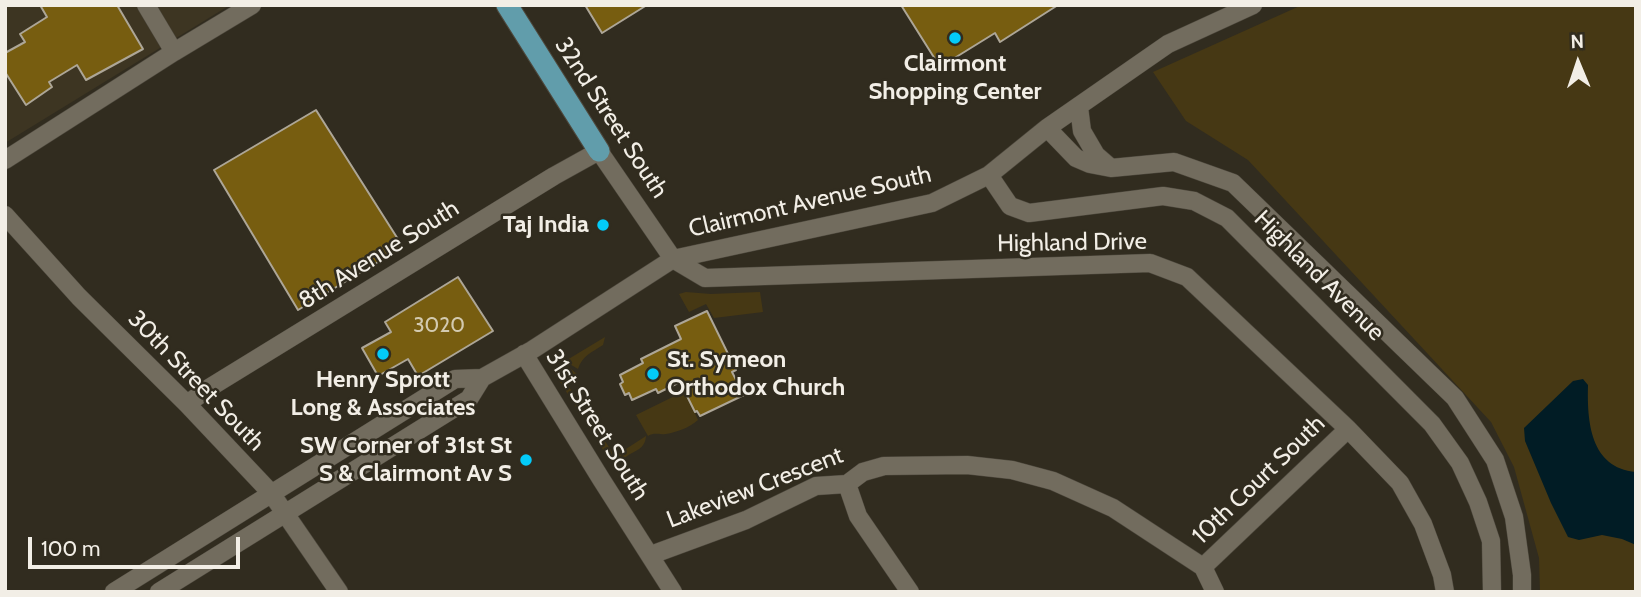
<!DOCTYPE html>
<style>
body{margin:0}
#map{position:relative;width:1641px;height:597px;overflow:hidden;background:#312c1f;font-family:Cabin,sans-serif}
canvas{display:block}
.frame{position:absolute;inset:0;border:7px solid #f2eee6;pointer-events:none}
.north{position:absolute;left:1543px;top:28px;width:70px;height:70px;-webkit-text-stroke:5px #312c1f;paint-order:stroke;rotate:358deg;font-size:19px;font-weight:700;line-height:28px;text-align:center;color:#f2eee6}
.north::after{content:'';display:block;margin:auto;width:24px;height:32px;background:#f2eee6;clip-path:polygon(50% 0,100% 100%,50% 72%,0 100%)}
.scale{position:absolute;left:28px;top:537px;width:212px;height:32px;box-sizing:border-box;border:4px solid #f2eee6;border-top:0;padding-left:9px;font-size:21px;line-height:24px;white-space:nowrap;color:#f2eee6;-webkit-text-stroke:5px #312c1f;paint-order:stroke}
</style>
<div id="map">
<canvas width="1641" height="597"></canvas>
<div class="frame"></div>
<div class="north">N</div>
<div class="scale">100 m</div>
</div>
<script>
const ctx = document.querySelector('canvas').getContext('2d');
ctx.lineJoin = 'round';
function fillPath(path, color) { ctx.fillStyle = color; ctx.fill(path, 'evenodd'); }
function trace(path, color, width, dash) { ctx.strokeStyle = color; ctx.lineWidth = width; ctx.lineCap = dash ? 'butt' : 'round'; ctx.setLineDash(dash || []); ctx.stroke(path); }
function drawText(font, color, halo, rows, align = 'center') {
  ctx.font = font + ' Cabin,sans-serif'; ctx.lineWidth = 5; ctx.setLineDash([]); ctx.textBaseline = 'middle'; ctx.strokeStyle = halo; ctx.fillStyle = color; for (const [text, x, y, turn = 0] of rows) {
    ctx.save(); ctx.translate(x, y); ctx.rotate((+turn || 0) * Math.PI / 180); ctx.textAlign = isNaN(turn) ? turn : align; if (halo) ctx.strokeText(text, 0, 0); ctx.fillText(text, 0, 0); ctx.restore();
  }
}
fillPath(new Path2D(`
 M5,5h225l-225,138z`), '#3d3522');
fillPath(new Path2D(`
 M1302,5h334v587h-96l-1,-34 -25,-91 -23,-45 -243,-262 -62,-39 -33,-49z
 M686,292l25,2 49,-2 3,20 -49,6 -8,-14 -17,8 -10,-18z
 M605,337l-2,8c-11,7 -21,11 -25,24l-10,-6 -3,1 12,10v5l-9,6 13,22h-5l-23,-36 4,-5z
 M685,391l13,29c-9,8 -21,12 -32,14 -8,1 -11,-2 -18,2l-12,-21z
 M589,420l7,8 19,28 31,-20c-1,16 -15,14 -23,24l-13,1 -22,-35z`), '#463814');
fillPath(new Path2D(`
 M1583,379l5,6c-1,36 2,83 48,87v73l-14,-6 -20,-4 -23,5 -11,-3 -17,-34 -26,-62 -1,-13 49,-47z`), '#011c25');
const building = new Path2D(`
 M40,5h77l26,44 -57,31 -9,-15 -28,17 3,5 -26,18 -21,-33v-19l20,-11 -5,-8 27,-17z
 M585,5h62l-45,28z
 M901,5h157l-58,37 -5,-9 -55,34z
 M316,110l87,137 -105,63 -84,-140z
 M458,277l35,54 -75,45 -10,-17 -30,17 -16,-28 29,-16 -6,-10z
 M707,311l29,59 -4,2 12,23 -44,21 -3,-5 -2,1 -15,-30 -22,11 -2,-4 -24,11 -3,-7 -4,2 -5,-11 3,-2 -3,-7 23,-12 -2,-4 40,-20 -6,-13z`);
fillPath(building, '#775d10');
trace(building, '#ada697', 2);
const minor = new Path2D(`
 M146,5l28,47
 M1079,107l3,24 14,24 15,13 63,-6 59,21 222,215 40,62 19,57 8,58v17
 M1047,128l29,30 14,6 21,4
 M5,160l169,-108 78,-47
 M989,175l21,31 19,7 134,-17 31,5 33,17 205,206 28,39 18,39 13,39 1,51
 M5,215l74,82 108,107 84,89 68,99
 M524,354l77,125 72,113
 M187,404l22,-16 345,-212 45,-25 74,108 32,19 445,-15 37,14 161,152 52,54 23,41 19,51 3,17
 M847,484l11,32 52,76
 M651,555l95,-35 70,-34 31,-2 16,-12 21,-6 83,-1 45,5 41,11 60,27 90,59 12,25
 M1203,567l145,-138
 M114,592l341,-213 27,-1 50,-28 141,-91 259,-56 57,-28 58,-47 121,-84 85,-39
 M159,592l310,-193 13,-21`);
const major = new Path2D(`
 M507,5l92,146`);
trace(minor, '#4d483d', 19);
trace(major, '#4d483d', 23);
trace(minor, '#726c5e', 18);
trace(major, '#619dab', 21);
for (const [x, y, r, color] of [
 [955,38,7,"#03cbf9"],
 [603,225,7,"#03cbf9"],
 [383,354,7,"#03cbf9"],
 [653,374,7,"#03cbf9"],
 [526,460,7,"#03cbf9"]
]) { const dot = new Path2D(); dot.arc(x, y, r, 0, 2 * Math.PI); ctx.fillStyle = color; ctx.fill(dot); trace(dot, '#312c1f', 2.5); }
drawText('21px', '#d3cab0', null, [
 ["3020",439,326]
]);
drawText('bold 24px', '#f2eee6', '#312c1f', [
 ["Clairmont",955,64],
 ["Shopping Center",955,92],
 ["Taj India",589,225,"right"],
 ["St. Symeon",667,360,"left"],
 ["Orthodox Church",667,388,"left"],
 ["Henry Sprott",383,380],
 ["Long & Associates",383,408],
 ["SW Corner of 31st St",512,446,"right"],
 ["S & Clairmont Av S",512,474,"right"]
]);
drawText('24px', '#f2eee6', '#312c1f', [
 ["32nd Street South",611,118,57],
 ["Clairmont Avenue South",810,202,-13],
 ["Highland Drive",1072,243,-1],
 ["8th Avenue South",379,255,-32],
 ["Highland Avenue",1319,276,45],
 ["30th Street South",196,381,46],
 ["31st Street South",597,425,58],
 ["10th Court South",1259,480,-44],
 ["Lakeview Crescent",755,488,-21]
]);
</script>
